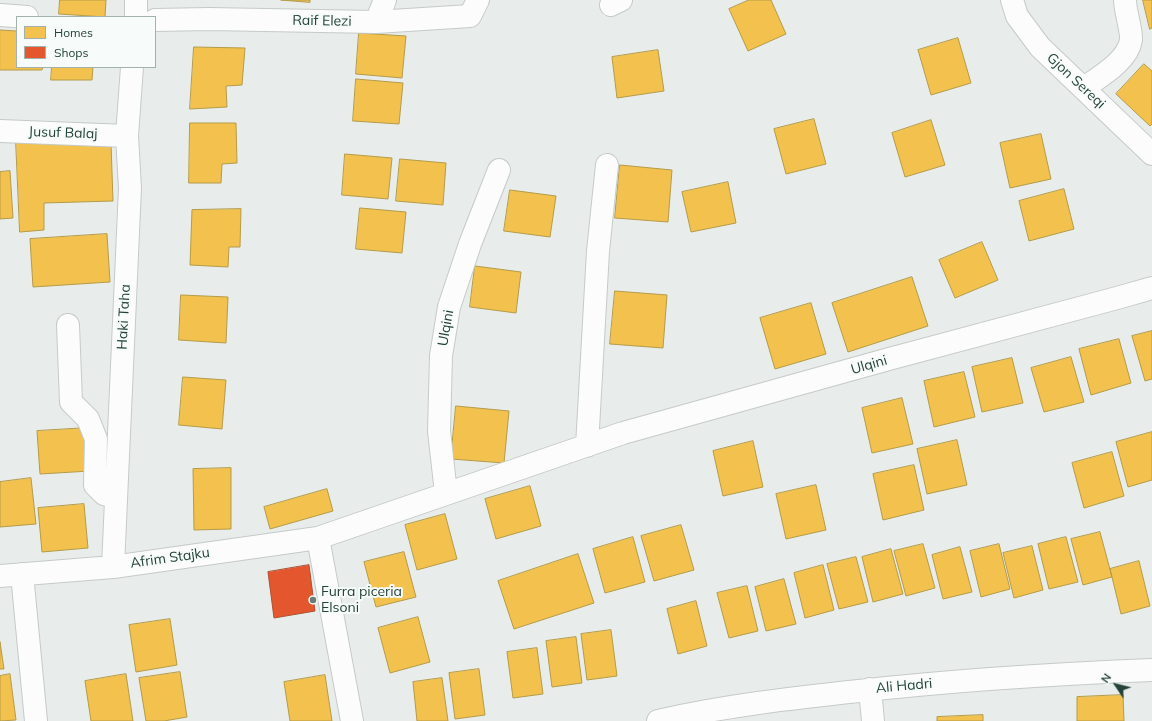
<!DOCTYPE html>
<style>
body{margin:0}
#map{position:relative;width:1152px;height:721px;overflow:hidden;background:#e8edeb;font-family:Mulish,sans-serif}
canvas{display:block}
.legend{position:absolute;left:16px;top:16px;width:140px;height:52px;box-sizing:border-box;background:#f7fbf9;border:1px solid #a3b1ad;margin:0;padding:5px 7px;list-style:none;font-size:12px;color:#24423a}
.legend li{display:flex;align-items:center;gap:8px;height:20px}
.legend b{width:20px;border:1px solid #a3b1ad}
.north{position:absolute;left:1096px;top:665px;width:40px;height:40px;-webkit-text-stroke:3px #f7fbf9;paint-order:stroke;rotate:305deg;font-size:11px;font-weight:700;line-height:16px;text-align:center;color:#24423a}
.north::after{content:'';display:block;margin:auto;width:14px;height:18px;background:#24423a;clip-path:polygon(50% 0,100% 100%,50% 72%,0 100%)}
</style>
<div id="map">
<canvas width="1152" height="721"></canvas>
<ul class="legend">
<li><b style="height:11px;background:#f2c14e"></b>Homes</li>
<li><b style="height:11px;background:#e4572e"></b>Shops</li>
</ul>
<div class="north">N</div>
</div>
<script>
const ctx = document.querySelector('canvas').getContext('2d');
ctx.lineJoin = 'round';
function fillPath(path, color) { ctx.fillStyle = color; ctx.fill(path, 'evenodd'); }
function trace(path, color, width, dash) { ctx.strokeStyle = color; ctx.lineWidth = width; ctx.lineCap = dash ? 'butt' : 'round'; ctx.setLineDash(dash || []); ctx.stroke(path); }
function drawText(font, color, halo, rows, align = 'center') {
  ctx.font = font + ' Mulish,sans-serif'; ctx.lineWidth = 4; ctx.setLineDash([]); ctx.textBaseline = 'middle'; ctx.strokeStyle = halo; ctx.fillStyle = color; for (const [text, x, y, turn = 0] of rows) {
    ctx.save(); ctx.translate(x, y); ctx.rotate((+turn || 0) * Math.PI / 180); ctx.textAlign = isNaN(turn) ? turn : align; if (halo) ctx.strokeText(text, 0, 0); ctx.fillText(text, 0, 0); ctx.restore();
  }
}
const homes = new Path2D(`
 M60,0h46l-1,17 -46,-3z
 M281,0h29v2z
 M749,0h22l15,34 -38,17 -19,-42z
 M1143,0h9v28l-2,1z
 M0,30l17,1v36h26l-1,3h-42z
 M359,33l47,3 -4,42 -46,-4z
 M958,38l13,45 -40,12 -13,-45z
 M194,47l51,1 -3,37 -16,1 1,21 -37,2z
 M658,50l6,41 -47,7 -5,-41z
 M1144,64l8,7v53l-2,2 -34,-32z
 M52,67h41l-1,13h-41z
 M356,79l47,4 -4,41 -46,-3z
 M814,119l12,45 -40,10 -12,-45z
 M931,120l14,45 -40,12 -13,-44z
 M190,123h46l1,40 -15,1 -1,19h-32z
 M1041,134l10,45 -41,9 -10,-45z
 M16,141l95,2 2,58 -69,2v27l-24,2z
 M345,154l47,4 -4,41 -46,-4z
 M400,159l46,4 -3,42 -47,-4z
 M620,165l52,5 -4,52 -53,-4z
 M10,171l3,47 -13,1v-47z
 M728,182l8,41 -45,9 -9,-40z
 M1064,189l10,40 -45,12 -10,-40z
 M510,190l46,6 -6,41 -46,-6z
 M360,208l46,4 -4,41 -46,-4z
 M241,209l-1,38h-11l-1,20 -38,-2 2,-55z
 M107,234l3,48 -77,5 -3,-48z
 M982,242l16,38 -43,18 -16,-38z
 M475,266l46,6 -5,41 -46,-6z
 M912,277l16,49 -80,26 -16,-49z
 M615,291l52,4 -4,53 -53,-4z
 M181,295l47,2 -2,46 -47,-3z
 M811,303l15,51 -51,15 -15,-51z
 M1152,331v48l-7,2 -13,-45z
 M1119,339l12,44 -40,12 -12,-46z
 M1071,357l13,45 -40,10 -13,-44z
 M1012,358l11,45 -41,9 -10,-45z
 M964,372l11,45 -41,10 -10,-46z
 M183,377l43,3 -4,49 -43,-4z
 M902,398l11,46 -41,9 -10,-45z
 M456,406l53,5 -5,52 -53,-4z
 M87,428l3,43 -50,3 -3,-43z
 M1152,432v48l-24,7 -12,-45z
 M957,440l10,45 -40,9 -10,-45z
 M753,441l10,46 -40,9 -10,-45z
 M1112,452l12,44 -40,12 -12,-45z
 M914,465l10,45 -41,10 -10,-46z
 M231,468v61l-37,1 -1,-61z
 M31,478l5,46 -36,3v-45z
 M816,485l10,45 -40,9 -10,-45z
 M530,486l11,40 -45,13 -11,-40z
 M327,489l6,22 -63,18 -6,-22z
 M84,504l4,44 -46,4 -4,-44z
 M445,514l12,45 -40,11 -12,-45z
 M681,525l13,45 -40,11 -13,-45z
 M1100,532l12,45 -29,8 -12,-46z
 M633,537l12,45 -40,11 -12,-44z
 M1066,537l12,45 -29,7 -11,-45z
 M923,544l12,44 -29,8 -12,-45z
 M999,544l11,45 -29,8 -11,-46z
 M1032,546l11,44 -29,8 -11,-45z
 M960,547l12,45 -29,7 -11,-44z
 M891,549l12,45 -30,8 -11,-45z
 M404,552l12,45 -40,10 -12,-45z
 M578,554l16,49 -80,26 -16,-48z
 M856,557l12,45 -29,7 -12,-45z
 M1139,561l11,45 -29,8 -11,-45z
 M823,565l11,45 -29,8 -11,-45z
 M784,579l12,45 -30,7 -11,-44z
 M747,586l11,45 -29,7 -12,-45z
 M696,601l11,45 -29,8 -11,-45z
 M418,617l12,45 -40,11 -12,-45z
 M170,619l7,46 -41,7 -7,-47z
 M611,630l6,46 -30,4 -6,-46z
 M576,637l6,46 -30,4 -6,-46z
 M0,642l4,27h-4z
 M537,648l6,46 -30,4 -6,-46z
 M479,669l6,46 -30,4 -6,-46z
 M180,672l7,45 -23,4h-18l-7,-43z
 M10,674l6,46 -16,1v-45z
 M126,674l7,47h-42l-6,-40z
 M325,675l7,46h-42l-6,-39z
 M442,678l6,43h-31l-4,-39z
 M1123,695l1,26h-47v-24z
 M983,715v6h-46v-4z`);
fillPath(homes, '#f2c14e');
trace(homes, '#b49b48', 1);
const shops = new Path2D(`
 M309,565l6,46 -41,7 -6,-46z`);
fillPath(shops, '#e4572e');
trace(shops, '#aa5132', 1);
const minor = new Path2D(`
 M1012,0l5,16 23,31 112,107
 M611,5l10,-5
 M0,15l27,2
 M136,17v-17
 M155,20l54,-1 167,3 94,-6 8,-16
 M376,22l9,-22
 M1084,88c15,-11 44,-27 47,-48 1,-9 -6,-29 -6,-40
 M0,131l127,5
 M68,325l3,77 17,17 8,20 -1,46 9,9 12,3
 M587,446l11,-195 9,-86
 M446,493l-7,-62 2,-75 8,-49 21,-63 29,-74
 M318,538l34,183
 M113,567l17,-379 -3,-52 5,-69
 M22,574l14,147
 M0,576l113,-9 205,-29 305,-105 266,-74 228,-61 35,-10
 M870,689l3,32
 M658,721c66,-15 134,-23 201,-30 97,-11 195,-17 293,-21`);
trace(minor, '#c5cac8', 24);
trace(minor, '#fcfcfc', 22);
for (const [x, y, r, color] of [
 [313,600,4,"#697e78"]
]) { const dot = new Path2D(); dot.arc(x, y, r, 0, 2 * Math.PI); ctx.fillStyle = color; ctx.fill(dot); trace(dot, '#f7fbf9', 1.5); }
drawText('14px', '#24423a', '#f7fbf9', [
 ["Raif Elezi",322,21,1],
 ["Gjon Sereqi",1076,81,43],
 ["Jusuf Balaj",63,133,2],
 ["Haki Taha",124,317,-87],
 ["Ulqini",446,328,-80],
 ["Ulqini",869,365,-16],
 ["Afrim Stajku",170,558,-8],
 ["Ali Hadri",904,686,-5]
]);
drawText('14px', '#24423a', '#f7fbf9', [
 ["Furra piceria",321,592],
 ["Elsoni",321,608]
], 'left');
</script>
